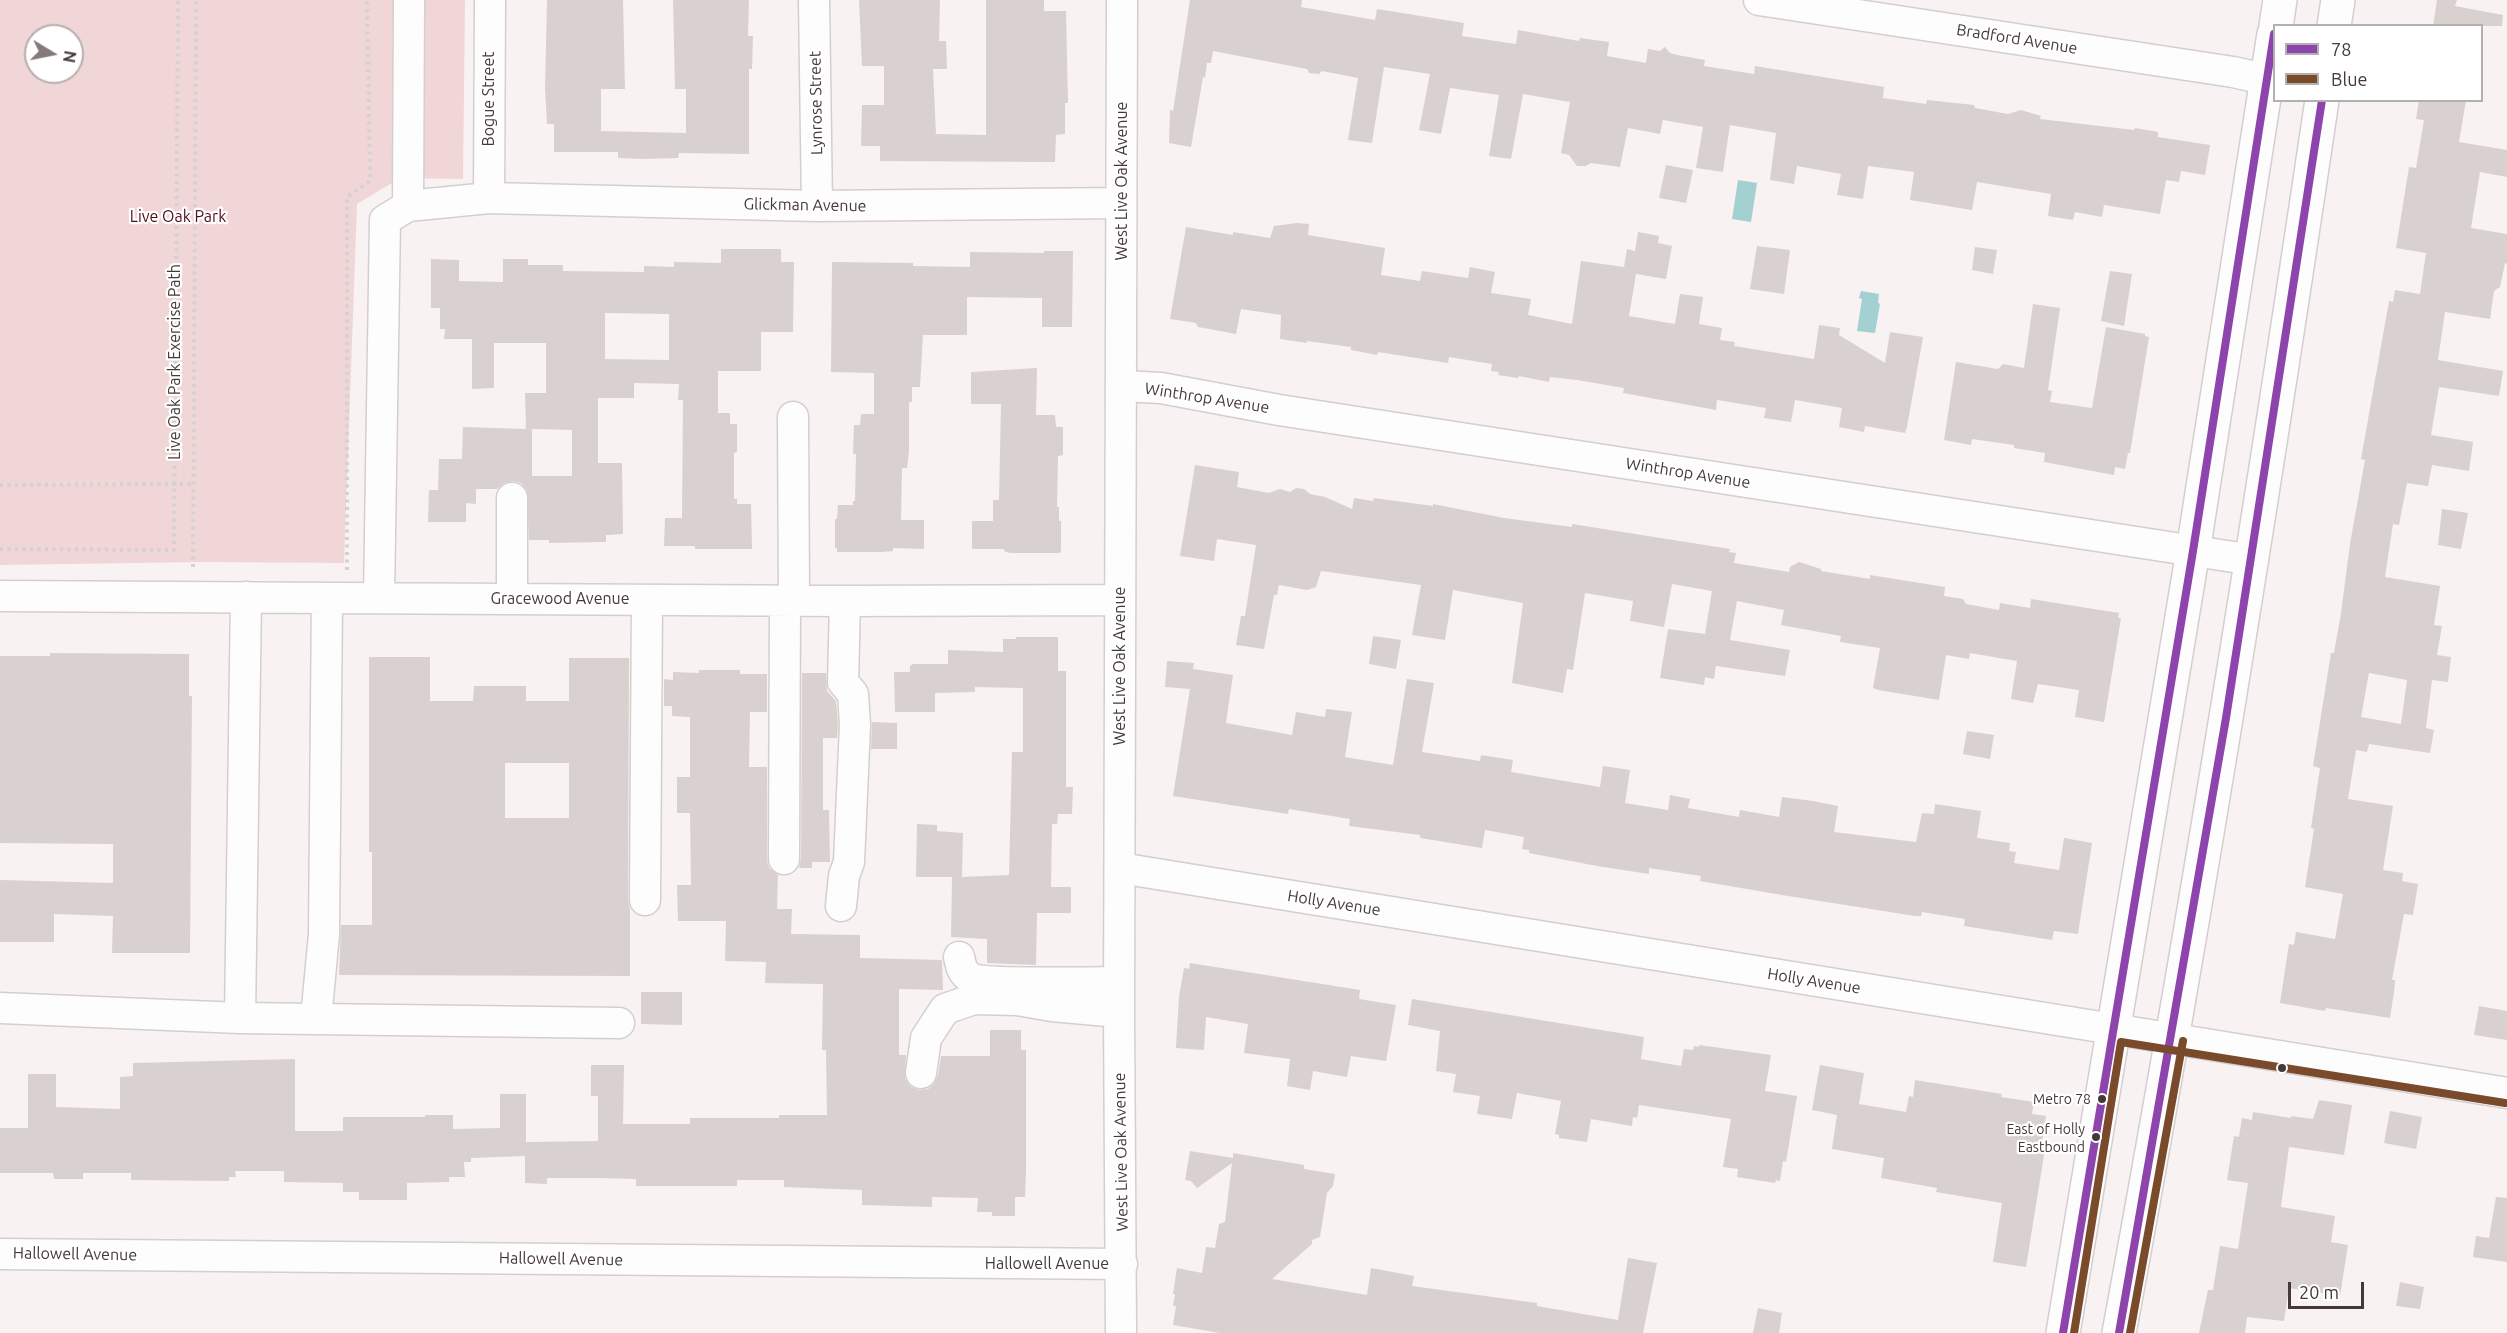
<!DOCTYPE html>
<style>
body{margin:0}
#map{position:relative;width:2507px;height:1333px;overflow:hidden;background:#f8f2f2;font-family:Ubuntu,sans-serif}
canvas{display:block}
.legend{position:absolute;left:2273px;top:24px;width:210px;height:78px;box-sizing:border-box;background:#fff;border:2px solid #b4b0af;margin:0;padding:8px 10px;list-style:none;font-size:18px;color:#443938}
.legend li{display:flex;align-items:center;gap:12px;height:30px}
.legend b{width:30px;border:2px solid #b4b0af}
.north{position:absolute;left:24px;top:24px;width:60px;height:60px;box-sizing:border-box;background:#fff;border:2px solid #b4b0af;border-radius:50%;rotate:100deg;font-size:16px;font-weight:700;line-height:24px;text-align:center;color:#443938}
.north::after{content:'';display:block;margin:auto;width:21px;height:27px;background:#837a79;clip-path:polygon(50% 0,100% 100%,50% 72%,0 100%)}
.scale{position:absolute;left:2288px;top:1282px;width:76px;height:27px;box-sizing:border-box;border:3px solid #443938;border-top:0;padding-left:8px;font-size:18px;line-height:21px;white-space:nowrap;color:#443938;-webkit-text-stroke:4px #fff;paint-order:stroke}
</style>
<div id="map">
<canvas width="2507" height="1333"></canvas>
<ul class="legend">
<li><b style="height:8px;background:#8e44ad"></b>78</li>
<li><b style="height:8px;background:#7a4b2a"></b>Blue</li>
</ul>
<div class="north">N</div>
<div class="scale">20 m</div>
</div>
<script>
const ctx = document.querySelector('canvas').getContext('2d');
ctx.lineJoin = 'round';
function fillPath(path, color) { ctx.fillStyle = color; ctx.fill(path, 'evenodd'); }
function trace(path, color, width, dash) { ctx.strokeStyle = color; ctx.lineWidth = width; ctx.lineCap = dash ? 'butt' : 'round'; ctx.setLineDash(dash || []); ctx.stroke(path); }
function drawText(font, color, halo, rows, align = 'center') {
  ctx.font = font + ' Ubuntu,sans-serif'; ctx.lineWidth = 4.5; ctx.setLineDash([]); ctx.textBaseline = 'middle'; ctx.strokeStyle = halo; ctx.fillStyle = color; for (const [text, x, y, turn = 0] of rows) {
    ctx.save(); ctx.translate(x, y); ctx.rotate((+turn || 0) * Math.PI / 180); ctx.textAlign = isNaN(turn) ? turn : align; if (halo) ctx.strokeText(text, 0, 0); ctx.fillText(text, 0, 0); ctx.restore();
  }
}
fillPath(new Path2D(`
 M0,0h465l-2,179 -63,-1 -43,26 -13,359 -144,-1 -200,3zM36,36h36v36h-36z`), '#f0d6d6');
fillPath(new Path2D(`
 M1738,180l19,3 -6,39 -19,-3z
 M1861,291l18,3 -1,9 2,1 -5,29 -18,-2 5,-32 -3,-1z`), '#a3d0d0');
fillPath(new Path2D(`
 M547,0h76l2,89h-24v42l85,2v-44h-11l-2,-89h76l-1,36h5l-1,33h-3v85l-70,-1 -1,5 -34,1 -26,-1v-6h-64v-28h-7l-2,-35z
 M859,0h81l-1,41h7l1,28h-14l3,65 50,1v-135h58v11h22l2,92h-3v31l-9,1 -1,27 -175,-1v-15h-19l1,-41h22v-39h-22z
 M1190,0h112l-1,7 74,13 2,-11 87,14 -2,13 54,8 2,-14 61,11 1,-3 29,4 -2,14 39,7 2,-14 12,2 5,-4 5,6 7,2 28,5 -1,6 50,8 1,-8 129,21 -1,11 43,6 1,-4 47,5 1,3 33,6 13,-4 20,6 -1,3 94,11 1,-2 23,4v5l52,8 -5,30 -24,-4 -2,11 -13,-2 -6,34 -56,-9 -2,12 -27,-5 -2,8 -25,-4 3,-22 -74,-12 -5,28 -62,-10 4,-28 -46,-6 -5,33 -26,-4 4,-21 -44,-8 -3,18 -24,-4 6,-47 -46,-8 -7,47 -27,-4 7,-41 -40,-7 -3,14 -32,-6 -8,39 -29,-4 -5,3h-9l-8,-11 -8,-2 9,-51 -47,-8 -12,65 -22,-3 10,-61 -49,-7 -9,46 -22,-4 11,-56 -46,-7 -12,76 -24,-3 10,-62 -36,-7 -3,3 -10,-1 -2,-4 -94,-18 -2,12h-4l-2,15 -2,-1 -12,70 -22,-4 1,-33 3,1z
 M2437,0h20l-2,6 48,9 -1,11h-69z
 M2419,100h47l-7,42 48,8v27l-27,-5 -9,56 36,6v30l-2,-1 -5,24 -6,4 -4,28 -45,-7 -7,48 65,11 -4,25 -60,-9 -8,48 42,7 -4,29 -37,-6 -4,21 -21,-3 -8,42 -6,-1 -8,53 55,9 -6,39 8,1 -5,29 14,2 -3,25 -16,-2 -6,48 8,2 -4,23 -61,-9 -2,8 -11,-2 -8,49 45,7 -10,64 20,3 -1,8 16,3 -5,31 -9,-1 -12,66h3l-1,12 -4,26 -64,-10 -1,3 -45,-8 9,-59 5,1 2,-13 39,7 8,-45 -38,-7 9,-58 -3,-1 9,-60 -7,-2 18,-113h3l7,-40 9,-69 15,-84 -4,-1 28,-158 4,1 2,-12 25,4 6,-41 -30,-5 13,-81 7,1 8,-48 -8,-1zM2369,673l38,7 -6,44 -40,-7z
 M1666,165l27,5 -7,33 -27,-5z
 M1297,223l12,1 -1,11 77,13 -4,27 39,6 2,-10 46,7 2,-11 25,5 -4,21 40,6 -3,16 44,9 9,-63 43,6 3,-18 8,2 3,-19 21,4 -1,7 14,3 -6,33 -30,-5 -7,42 46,8 5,-30 23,3 -4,27 23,4 -2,12 15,2 -1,4 80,13 5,-34 21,3 -1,7 46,28 5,-31 33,5 -16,90 -2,6 -40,-7 -1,6 -25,-5 3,-19 -47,-8 -4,22 -27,-4 2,-10 -49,-8 -1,10 -93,-17 1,-5 -47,-8 -27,-3 -1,5 -30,-6 -1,2 -20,-3 1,-3 -8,-1 1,-7 -43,-7 -1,6 -70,-11 -1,3 -26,-5v-3l-44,-6v2l-27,-4 1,-24 -40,-6 -5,25 -38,-7 -2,-4 -26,-4 16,-92 47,8v-3l37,6 4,-12z
 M1757,246l33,4 -6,44 -34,-5z
 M1975,247l22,3 -4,24 -21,-4z
 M721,249h60v13h13l-1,70h-32v39h-43v42h12v11h7v28l-3,1v46h3v5h14l1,45h-57v-3h-31l1,-28h17l1,-118h-5l1,-16 -45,-1v15h-36v65h24l1,71 -17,1v7l-57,1v-3h-20l-2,-50 -6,-7 -8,-2 -9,2 -7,6h-21v15l-10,-1v19h-38l1,-32h9l1,-31h23l1,-32 63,2 -1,-36h21v-50h-52v45l-22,1v-50h-28l1,-10h-5v-21h-9v-49l28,1v21l44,1v-23h25v6h35v6l81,1v-6l30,1v-5l47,1zM605,313l64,1v46l-64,-1zM532,429l40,1v46h-40z
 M1044,251h29l-1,76h-30v-29l-75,-1v38h-44l-3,52h-8v15h-3v49l-2,17h-5l-1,52h23v29l-31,-1v3l-11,1h-45v-4h-2v-29h2l1,-14h15v-4h2l1,-47h-3l1,-29h6l1,-11h13v-41l-43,-1 1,-110 81,1v3l57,1v-15l74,1z
 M2110,271l22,3 -8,52 -23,-5z
 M2033,304l27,4 -12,82 4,1 -2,11 42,6 14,-81 39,7v2l4,1 -19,116h-2l-3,16 -10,-2 -1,8 -70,-13 1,-9 -31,-5v-3l-42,-6 -1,6 -27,-5 12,-78 42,7 5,-5 21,4z
 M1037,368l-1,47h19l1,12h7v28l-5,1 -1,51h2v14h2v30l-1,2h-50l-6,-2v-2h-32v-28h21v-21h6l2,-96h-30v-32z
 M1195,465l44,7 -2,15 32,6 11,-4 10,3 6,-4 8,1 6,5 15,3 27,12 2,-11 19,3 1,-3 59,8v-2l71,14 68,9v-3l158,25 -1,3 7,1 -2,10 55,9 1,-5 9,-5 22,7v2l49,8v-4l75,12 -1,9 19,3 3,5 33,6 1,-7 30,5 1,-9 88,14 -1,5h3l-17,104 -29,-5 4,-27 -41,-6 -5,19 -22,-4 6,-38 -47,-8 -1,6 -23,-4 -7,45 -61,-10 -5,-2 7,-40 -40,-6 1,-6 -60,-11 3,-15 -47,-9 -7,39 60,10 -5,26 -69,-10 -2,13 -9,-2 -1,8 -44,-7 8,-49 37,5 7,-43 -40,-7 -8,43 -34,-6 3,-20 -48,-8 -12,77 -6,-1 -4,24 -51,-10 11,-80 -70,-13 -8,50 -33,-5 9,-50 -100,-14 -5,16 -9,3 -28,-5 -2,10h-3l-10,54 -28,-4 5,-29h4l11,-71 -39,-6 -3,22 -34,-5z
 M2442,509l26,4 -7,36 -23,-4z
 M1373,636l28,4 -5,29 -27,-5z
 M1016,637h42v34h8v116h7l-1,27h-14l-1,10h-5l-1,63h20v26h-34l-1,52 -49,-2v-24l-36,-2 1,-60h-36l1,-53 20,1v6l26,2 -1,44 47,-2 3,-123h11v-64l-48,-1v5l-40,1v19h-40l-1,-40h16v-6l3,-2h35v-14l55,2v-13h13z
 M50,653l139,1v42h3l-2,257h-78l1,-37 -59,-2v28h-54v-62l113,3v-39l-113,-1v-187h50z
 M369,657h61v44h43l1,-15h52v15h43v-43h60l-1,242 2,9v67l-291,-1 2,-50h31v-73h-3zM505,763h64v55h-64z
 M1167,661l27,2 -1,6 40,6 -7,48 66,12 4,-23 29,5 1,-8 26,3 -7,45 48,8 14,-86 27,4 -12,69 58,9 1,-6 32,5 -2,12 89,15 3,-21 27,4 -5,33 43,7 2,-15 20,4 -2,9 51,9 1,-7 39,7 3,-20 31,4 25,5 -4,26 82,10 6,-29 12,1 1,-10 20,3 26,4 -4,27 33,5 -1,8 7,1 -2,11 45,7 5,-32 28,5 -14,91 -24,-3 -2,9 -88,-14 1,-7 -43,-7 -1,4h-6l-133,-21 -82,-14 1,-5 -52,-8v6l-52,-8 -68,-13v-3l-7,-1 2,-12 -39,-7 -3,18 -62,-10v-3l-71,-9 1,-7 -61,-10 -1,5 -115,-18 17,-107 -25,-2z
 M699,670h41v4h27v38h-17l-1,55h18v93l2,8 9,7 -1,34h15l-1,25 69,1v23l82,2 1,30 -44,-1v66h7l-1,24 5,7 9,4 9,-1 6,-5 4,-9 3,-19h49v-26h31v20h5v122l-1,25h-10v19h-23v-4h-15l1,-14 -46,-1v10l-70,-2v-15l-78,-3v-7h-47v6h-101v-7l-38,-1h-51v6l-22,-1v-27l-54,2v4h-7l1,15h-16v5l-42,1v17h-48v-8h-16v-9l-59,-1v-11h-49l1,6h-7v4l-98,-1v-7h-48v6h-29l-1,-6h-53v-45h28v-54h28v33l64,2v-32l13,-1v-13l162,-4v72h48v-14h82v-2h28v14l47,-1v-34h26v48l72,-1v-45h-7v-31h33l-1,59h67v-6h89v-3h48l-1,-65h-4l1,-66 -58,-1 1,-21 -41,-1 1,-40h-48l-1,-36h14l-1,-72h-13v-36h13v-60l-18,-1v-10h-8v-27l9,1v-8l26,1z
 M802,673h24l1,18 9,10 2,24 -1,13h-14v72h6l1,52h-18v6h-13l2,-9z
 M872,722l25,1v26h-26z
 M1967,731l27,4 -4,24 -27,-5z
 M1190,963l170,27 -1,9 37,6 -10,56 -35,-5 -4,21 -34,-6 -3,19 -23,-4 3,-27 -46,-6 4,-29 -42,-7 -2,33 -28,-2 3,-52 5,-28 5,1z
 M641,992h41v33l-41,-1z
 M1412,999l232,38 -3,22 40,7 3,-17 9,1 1,-4 5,1v-2l72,10 -6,36 32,5 -11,66 -3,-1 -3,20 -4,-1 -1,3 -38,-6 1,-8 -15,-2 8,-48 -92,-14 -2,13 -4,-1 -1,9 -41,-7 -4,23 -28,-4v-3l-4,-1 6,-33 -44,-8 -5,26 -35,-5 3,-18 -27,-4 3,-18 -20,-3 4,-40 -32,-6z
 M2479,1006l28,5v29l-33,-5z
 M1820,1065l44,8 -5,31 47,8 3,-16 4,1 2,-17 87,14 -1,3 33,5 -2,12 14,2 -5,32 4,1 -19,118 -33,-5 9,-59 -66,-11 1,-4 -56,-10 3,-20 -52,-9 5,-34 -25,-5z
 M2319,1100l33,5 -8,50 -55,-8 -8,60 54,9 -4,26 17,3 -8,51 -51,-8 -5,33 -37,-4 -2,16h-46l9,-43h5l7,-44 18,3 10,-66 -21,-3 7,-44 5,1 3,-19 10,2 1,-8 38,6v-2l22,3z
 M2390,1111l32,6 -6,32 -32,-6z
 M1190,1151l43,7v-5l71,12v4l31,5 -2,12 -6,7 -7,44 -8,3v4l-40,35 95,16 4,-27 43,8 -2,10 125,17v3l81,14 10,-62 29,5 -14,70h-423l-47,-8 3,-19h-3l2,-12h-2l4,-26 25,5 4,-26 9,1 4,-24 6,-2 7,-59 -35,25 -6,-7 -6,-1z
 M2496,1197l11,1v64l-34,-5 3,-21 13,2z
 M2400,1282l24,5 -4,22 -24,-3z
 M1758,1308l24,5 -3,20h-26z`), '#d9d1d0');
const minor = new Path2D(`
 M814,0l3,206
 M1759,0l474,72 41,9
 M489,198l1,-198
 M408,206l1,-206
 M1123,386l38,2 118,22 974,150
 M793,417l1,184
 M0,596l845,5 275,-1
 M246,597l-6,421 379,5
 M379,598l6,-378 23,-14 81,-8 328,8 304,-3
 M512,599v-101
 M784,859l1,-258
 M1120,868l1387,225
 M645,900l2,-300
 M841,906l3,-30 5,-14 6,-137 -2,-31 -10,-12 2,-81
 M959,957c2,9 3,15 10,20 12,8 128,5 150,5
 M0,1008l240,10
 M316,1019l8,-85 3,-336
 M921,1073l5,-35 19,-29 29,-10 43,1 35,6 67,6
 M0,1254l1122,10
 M1121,1333l-2,-321 3,-1012`);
const major = new Path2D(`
 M2276,26l4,-26
 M2334,26l4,-26
 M2063,1333l130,-782 81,-517
 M2119,1333c76,-409 142,-821 203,-1233`);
trace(minor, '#d6cece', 33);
trace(major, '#d6cece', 36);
trace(new Path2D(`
 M0,485l192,-1
 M0,549l174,1 4,-550
 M193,567l3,-567
 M347,570v-373l23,-16 -3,-181`), '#d4d1d1', 4, [3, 4.5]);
trace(minor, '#fefdfd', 30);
trace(major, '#fefdfd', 33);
trace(new Path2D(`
 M2063,1333l130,-782 81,-517
 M2119,1333l107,-615 96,-618`), '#8e44ad', 8);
trace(new Path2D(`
 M2074,1333l47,-291 384,61
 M2130,1333l53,-292`), '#7a4b2a', 8);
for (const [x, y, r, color] of [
 [2282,1068,5,"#443938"],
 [2102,1099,5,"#443938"],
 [2096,1137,5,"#443938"]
]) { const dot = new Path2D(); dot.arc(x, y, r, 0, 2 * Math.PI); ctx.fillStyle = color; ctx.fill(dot); trace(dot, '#fff', 2); }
drawText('14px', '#443938', '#fff', [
 ["Metro 78",2091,1099],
 ["East of Holly",2085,1129],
 ["Eastbound",2085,1147]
], 'right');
drawText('16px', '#443938', '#fff', [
 ["Bradford Avenue",2017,39,9],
 ["Bogue Street",489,99,-90],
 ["Lynrose Street",816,103,-91],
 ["West Live Oak Avenue",1122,181,-90],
 ["Glickman Avenue",805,205,1],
 ["Live Oak Park Exercise Path",175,362,-90],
 ["Winthrop Avenue",1207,398,9],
 ["Winthrop Avenue",1688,473,9],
 ["Gracewood Avenue",560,599],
 ["West Live Oak Avenue",1120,666,-90],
 ["Holly Avenue",1334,903,9],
 ["Holly Avenue",1814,981,9],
 ["West Live Oak Avenue",1121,1152,-91],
 ["Hallowell Avenue",75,1254,1],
 ["Hallowell Avenue",561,1259,1],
 ["Hallowell Avenue",1047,1264]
]);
drawText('16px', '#500e16', '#fff', [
 ["Live Oak Park",178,217]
]);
</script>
